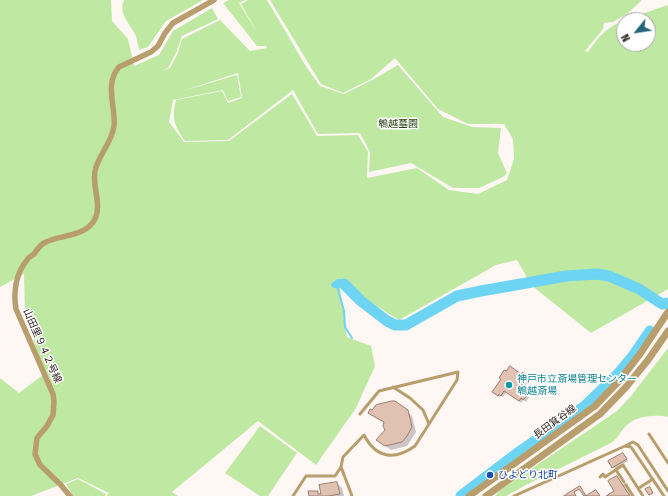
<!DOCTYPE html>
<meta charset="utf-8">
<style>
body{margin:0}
#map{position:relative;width:668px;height:496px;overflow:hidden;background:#fef7f4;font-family:"Fira Sans Condensed",sans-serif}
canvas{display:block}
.north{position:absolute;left:616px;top:12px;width:40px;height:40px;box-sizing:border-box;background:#fff;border:1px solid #a9a4a2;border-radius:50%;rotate:240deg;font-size:11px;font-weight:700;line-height:16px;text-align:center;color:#281c16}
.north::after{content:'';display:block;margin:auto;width:14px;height:18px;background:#246379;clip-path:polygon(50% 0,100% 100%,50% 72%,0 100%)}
</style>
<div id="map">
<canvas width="668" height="496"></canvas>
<div class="north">N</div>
</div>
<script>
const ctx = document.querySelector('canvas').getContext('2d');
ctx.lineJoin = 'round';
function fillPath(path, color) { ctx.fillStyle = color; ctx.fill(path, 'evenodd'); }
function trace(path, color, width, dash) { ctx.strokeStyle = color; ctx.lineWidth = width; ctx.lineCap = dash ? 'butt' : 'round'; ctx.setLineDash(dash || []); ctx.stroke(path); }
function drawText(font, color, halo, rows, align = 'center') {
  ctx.font = font + ' "Fira Sans Condensed","Noto Sans JP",sans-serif'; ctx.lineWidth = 3; ctx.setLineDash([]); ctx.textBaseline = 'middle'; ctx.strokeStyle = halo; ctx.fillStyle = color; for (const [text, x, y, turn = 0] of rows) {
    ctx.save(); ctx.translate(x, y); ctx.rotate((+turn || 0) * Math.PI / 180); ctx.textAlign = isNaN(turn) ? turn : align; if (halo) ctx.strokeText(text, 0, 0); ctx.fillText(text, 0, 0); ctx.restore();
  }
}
fillPath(new Path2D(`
 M0,0h111l1,21 16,18 6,27 25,-11 14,-24 39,-23 6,11 -36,17 -6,17 -8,15 -6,3 8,-3 8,-15 4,-14 38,-19 30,31 17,-3 -1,-2h-9l-34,-43 6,-3h16l-6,3 19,31 -17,-30 7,-4h19l40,68 13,18 24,8 30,-15 24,-14 45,52 29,10 29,1 -3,25 9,20 -4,4 -24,11h-26l-42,-25 -42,9 1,-20 -10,-19 -42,1 -25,-44 -65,50 -43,1c-10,-15 -14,-22 -9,-41l46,-9 6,12 14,-5 -4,-25 -59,19 58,-17 4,22 -13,4 -5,-11 -50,10 -4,22 15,20 45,-1 63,-47 25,42 41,-1 10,17 -1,26 50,-10 32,22 29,4 29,-14 7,-21 -1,-20 -9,-15h-36l-30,-15 -43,-51 -24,21 -28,14 -22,-9 -51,-84h372l-14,13 -15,9 -9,1 -1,6 -18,22 3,1c13,-18 16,-22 36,-32v24h24v-24h-24l44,-15v284l-77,44 -60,-48 -14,-25 -21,5 -97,55 -60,-38 8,55 24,9 4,20 -19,42 -40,57 -58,-44 -86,71 6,4h-71l2,-3 -31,-15 -47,18h-31v-118l19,15 25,-19 -19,-63 -1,-37 -24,13z
 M124,0h79l-37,21 -18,26 -9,3c-1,-5 -2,-11 -4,-16 -6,-11 -17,-21 -11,-34z
 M668,348v69c-14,-3 -34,-1 -44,11 -6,7 -5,10 -15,16l-83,41 -20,11h-10l1,-3 6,-5 114,-77 14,-15z
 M260,426l37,27 -29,43h-8l-35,-23z
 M78,479l28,15 -1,2h-32l-7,-12z`), '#bfe8a3');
fillPath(new Path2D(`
 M337,279h6l2,5 -8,5 -5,-2 -1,-3z`), '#6dd4f3');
fillPath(new Path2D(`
 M522,375l9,5 -10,10 8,7 -3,5 -3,-2 -2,3 -14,-11 -4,5 -2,-1 -1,1 -5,-3z
 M407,411l5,5 4,16 -9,14 -16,4 -14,-10 9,-10 -1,-7 -11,-6 -4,-4z
 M625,456l3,5 -13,8 -2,-2z
 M617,477l6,7 4,-1 1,1 -3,3 6,9h-24l9,-5z
 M337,483l5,5 2,8h-34l7,-4 3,3z`), '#0003');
trace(new Path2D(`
 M338,289l6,22 1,16 7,11`), '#6dd4f3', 2);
trace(new Path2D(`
 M344,284l17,17 26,20 8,4h11l51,-29 24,-5 85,-15 31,-2 12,2 30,13 23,15 6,-1
 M461,496l58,-44 66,-46 33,-32 15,-18 17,-25`), '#6dd4f3', 11);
const building = new Path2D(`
 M510,366l11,8 2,-2 6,5 -10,11 9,6 -5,6 -2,-2 -2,3 -15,-10 -3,5 -2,-2 -1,2 -6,-4 9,-13 -2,-1 5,-8 2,1z
 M392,401h3l13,9 4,17 -5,9 -5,6 -17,4 -9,-6 9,-10 -2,-4 1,-4 -16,-9 2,-4 2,1 4,-5z
 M623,453l4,6 -15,9 -4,-7z
 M617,476l5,8 8,12h-24l8,-5 -6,-10z
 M337,482l3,12 -12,2h-19l-1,-5h10v3h3l-2,-9z
 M580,486l6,10h-2l-5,-7 -5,3 2,4h-12z
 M650,487l3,6 -4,2 -4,-6z
 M596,490l4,6h-14z`);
fillPath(building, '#e1c1b2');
trace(building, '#9a7d6f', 1);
trace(new Path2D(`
 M393,387l17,11 13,12 6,14
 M649,434l19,29
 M625,446l8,-4 5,3 30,46
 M616,470l8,12
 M600,477l3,-3 2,3 18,-12 20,31
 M626,485l7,11
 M639,488l14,-9
 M293,496l13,-20h29l6,-9
 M352,496l-11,-29 2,-10 21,-22c12,23 30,26 51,11l42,-66 1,-8 -79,19 -19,23
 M514,496l111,-50 6,1 33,49`), '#b89e6c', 3);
trace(new Path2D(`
 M70,496l-10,-12 -20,-19 -5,-11 2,-16 10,-12 6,-11 1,-13 -1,-8 -37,-85c-3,-17 0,-36 11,-49 1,-3 5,-4 7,-6 3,-4 6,-9 10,-11 16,-9 41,-5 51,-24 7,-14 -3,-33 0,-48 3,-16 17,-28 19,-45 2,-19 -10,-42 5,-59l32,-15 7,-6 7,-13 8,-10 41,-23`), '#b89e6c', 5.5);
trace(new Path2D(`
 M469,496l126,-90 24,-25 21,-27 28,-42
 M486,496l114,-82 26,-27 22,-27 20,-29`), '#b89e6c', 7);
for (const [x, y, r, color] of [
 [509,385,4,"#0f9aa8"],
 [490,475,4,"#1a4fb4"]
]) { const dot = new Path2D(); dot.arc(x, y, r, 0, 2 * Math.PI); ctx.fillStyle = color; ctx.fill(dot); trace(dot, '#fff', 1.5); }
drawText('10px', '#284312', '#fff', [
 ["鵯越墓園",398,124]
]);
drawText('10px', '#281c16', '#fff', [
 ["山田里９４２号線",42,346,66],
 ["長田箕谷線",555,422,-36]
]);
drawText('10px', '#0d838f', '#fff', [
 ["神戸市立斎場管理センター",517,379],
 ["鵯越斎場",517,391]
], 'left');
drawText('10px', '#164399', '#fff', [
 ["ひよどり北町",498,475]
], 'left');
</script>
